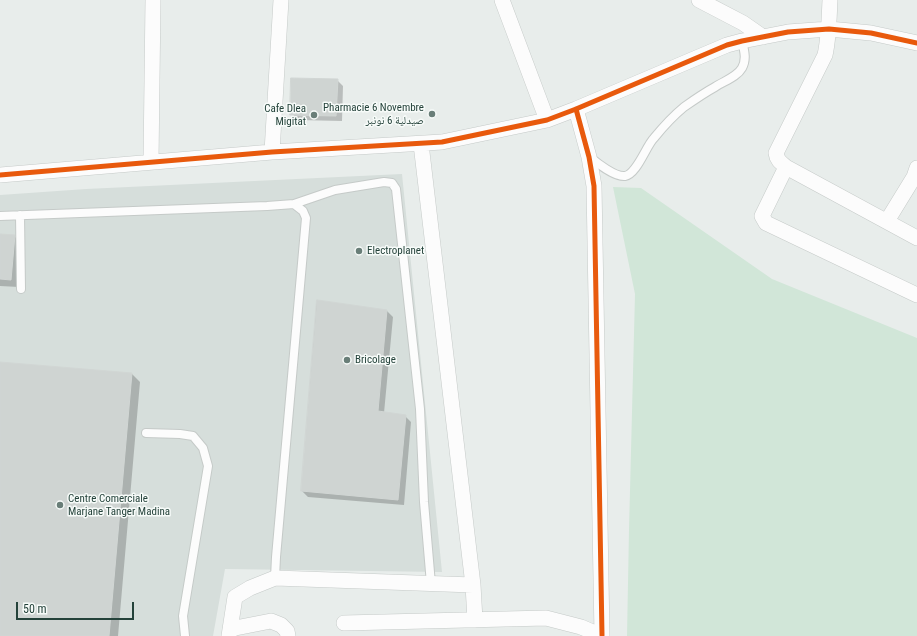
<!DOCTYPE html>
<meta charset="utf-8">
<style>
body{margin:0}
#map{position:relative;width:917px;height:636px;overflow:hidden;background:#e8edeb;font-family:"Roboto Condensed",sans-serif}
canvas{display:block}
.scale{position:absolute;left:16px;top:602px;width:118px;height:18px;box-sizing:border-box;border:2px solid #24423a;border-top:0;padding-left:5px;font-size:12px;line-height:14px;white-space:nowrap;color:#24423a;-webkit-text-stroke:3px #f7fbf9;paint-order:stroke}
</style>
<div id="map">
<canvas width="917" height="636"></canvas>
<div class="scale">50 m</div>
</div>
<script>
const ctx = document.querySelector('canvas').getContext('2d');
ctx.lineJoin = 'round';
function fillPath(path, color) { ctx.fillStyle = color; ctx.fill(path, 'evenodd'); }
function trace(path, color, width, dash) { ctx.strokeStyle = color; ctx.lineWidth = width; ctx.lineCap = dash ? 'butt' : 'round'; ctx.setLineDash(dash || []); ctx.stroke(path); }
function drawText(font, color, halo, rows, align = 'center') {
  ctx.font = font + ' "Roboto Condensed","Noto Naskh Arabic",sans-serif'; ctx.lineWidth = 3; ctx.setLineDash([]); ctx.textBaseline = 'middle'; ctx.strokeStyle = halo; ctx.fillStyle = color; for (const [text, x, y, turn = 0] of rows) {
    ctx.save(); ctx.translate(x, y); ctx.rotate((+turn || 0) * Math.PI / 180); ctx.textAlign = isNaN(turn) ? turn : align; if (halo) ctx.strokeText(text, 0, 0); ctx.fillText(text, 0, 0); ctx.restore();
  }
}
fillPath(new Path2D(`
 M402,174l40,398 -217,-3 -12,67h-213v-441l86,-6z`), '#d6dedb');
fillPath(new Path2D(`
 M613,187l28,1 131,91 145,59v298h-290l2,-106 6,-236z`), '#d1e6d8');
fillPath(new Path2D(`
 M337,80l6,6 -1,35 -45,-1 -6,-6z
 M0,235l14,1 8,8 -3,43 -19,-1z
 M317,301l70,10 6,6 -9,96 21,3 6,6 -7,83 -96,-8 -6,-6z
 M0,363l132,11 8,8 -22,254h-118z`), '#0003');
const building = new Path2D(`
 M291,78l47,1 -2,37 -46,-1z
 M0,234l15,1 -4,45 -11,-1z
 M317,300l70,10 -9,101 28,4 -8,85 -97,-9z
 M0,362l132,11 -23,263h-109z`);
fillPath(building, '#cfd4d2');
trace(building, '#d1d6d4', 1);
const service = new Path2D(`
 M590,157c7,6 25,20 35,19 12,-2 21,-30 29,-38 9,-11 19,-22 30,-31 10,-7 20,-14 31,-20 9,-6 22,-10 27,-19 5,-9 2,-18 0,-27
 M294,204l41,-14 49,-8 8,1 4,6 24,220 4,93 7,82
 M20,215l1,74
 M0,216l267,-10 27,-2 9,7 3,7 -30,339 -1,21
 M146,433l34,1 13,2 10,12 5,18 -25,150 2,20`);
const minor = new Path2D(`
 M502,0l45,120
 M699,0l44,23 20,14
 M830,0c-1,19 -1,37 -5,55l-49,98c1,7 4,9 10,14l131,71
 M576,109l13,48 5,29 8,449
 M421,144l52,441 2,35
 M272,152l9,-152
 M151,162l2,-162
 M786,167l-24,49 4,7 151,72
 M0,175l272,-23 170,-10 105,-22 29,-11 151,-64 15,-4 46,-9 41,-3 42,4 46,10
 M887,221l27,-44 3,-9
 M344,623l202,-5 35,9 21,9
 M230,629l41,-8 10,4 6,6 1,5
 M229,636l6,-39 15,-9 25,-10 198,7`);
trace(service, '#c5cac8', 10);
trace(minor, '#c5cac8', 16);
trace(service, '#fcfcfc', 8);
trace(minor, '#fcfcfc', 15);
trace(new Path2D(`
 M576,109l13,48 5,29 8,449
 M0,175l272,-23 170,-10 105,-22 29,-11 151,-64 15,-4 46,-9 41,-3 42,4 46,10`), '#e8590c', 5);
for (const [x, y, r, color] of [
 [432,114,4,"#697e78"],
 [314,115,4,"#697e78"],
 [359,251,4,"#697e78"],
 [347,360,4,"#697e78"],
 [60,505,4,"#697e78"]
]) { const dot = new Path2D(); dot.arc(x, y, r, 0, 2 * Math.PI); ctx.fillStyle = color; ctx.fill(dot); trace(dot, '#f7fbf9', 1.5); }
drawText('11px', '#24423a', '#f7fbf9', [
 ["Pharmacie 6 Novembre",424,108,"right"],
 ["صيدلية 6 نونبر",424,121,"right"],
 ["Cafe Dlea",306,109,"right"],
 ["Migitat",306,122,"right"],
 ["Electroplanet",367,251],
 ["Bricolage",355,360],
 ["Centre Comerciale",68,499],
 ["Marjane Tanger Madina",68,512]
], 'left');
</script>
